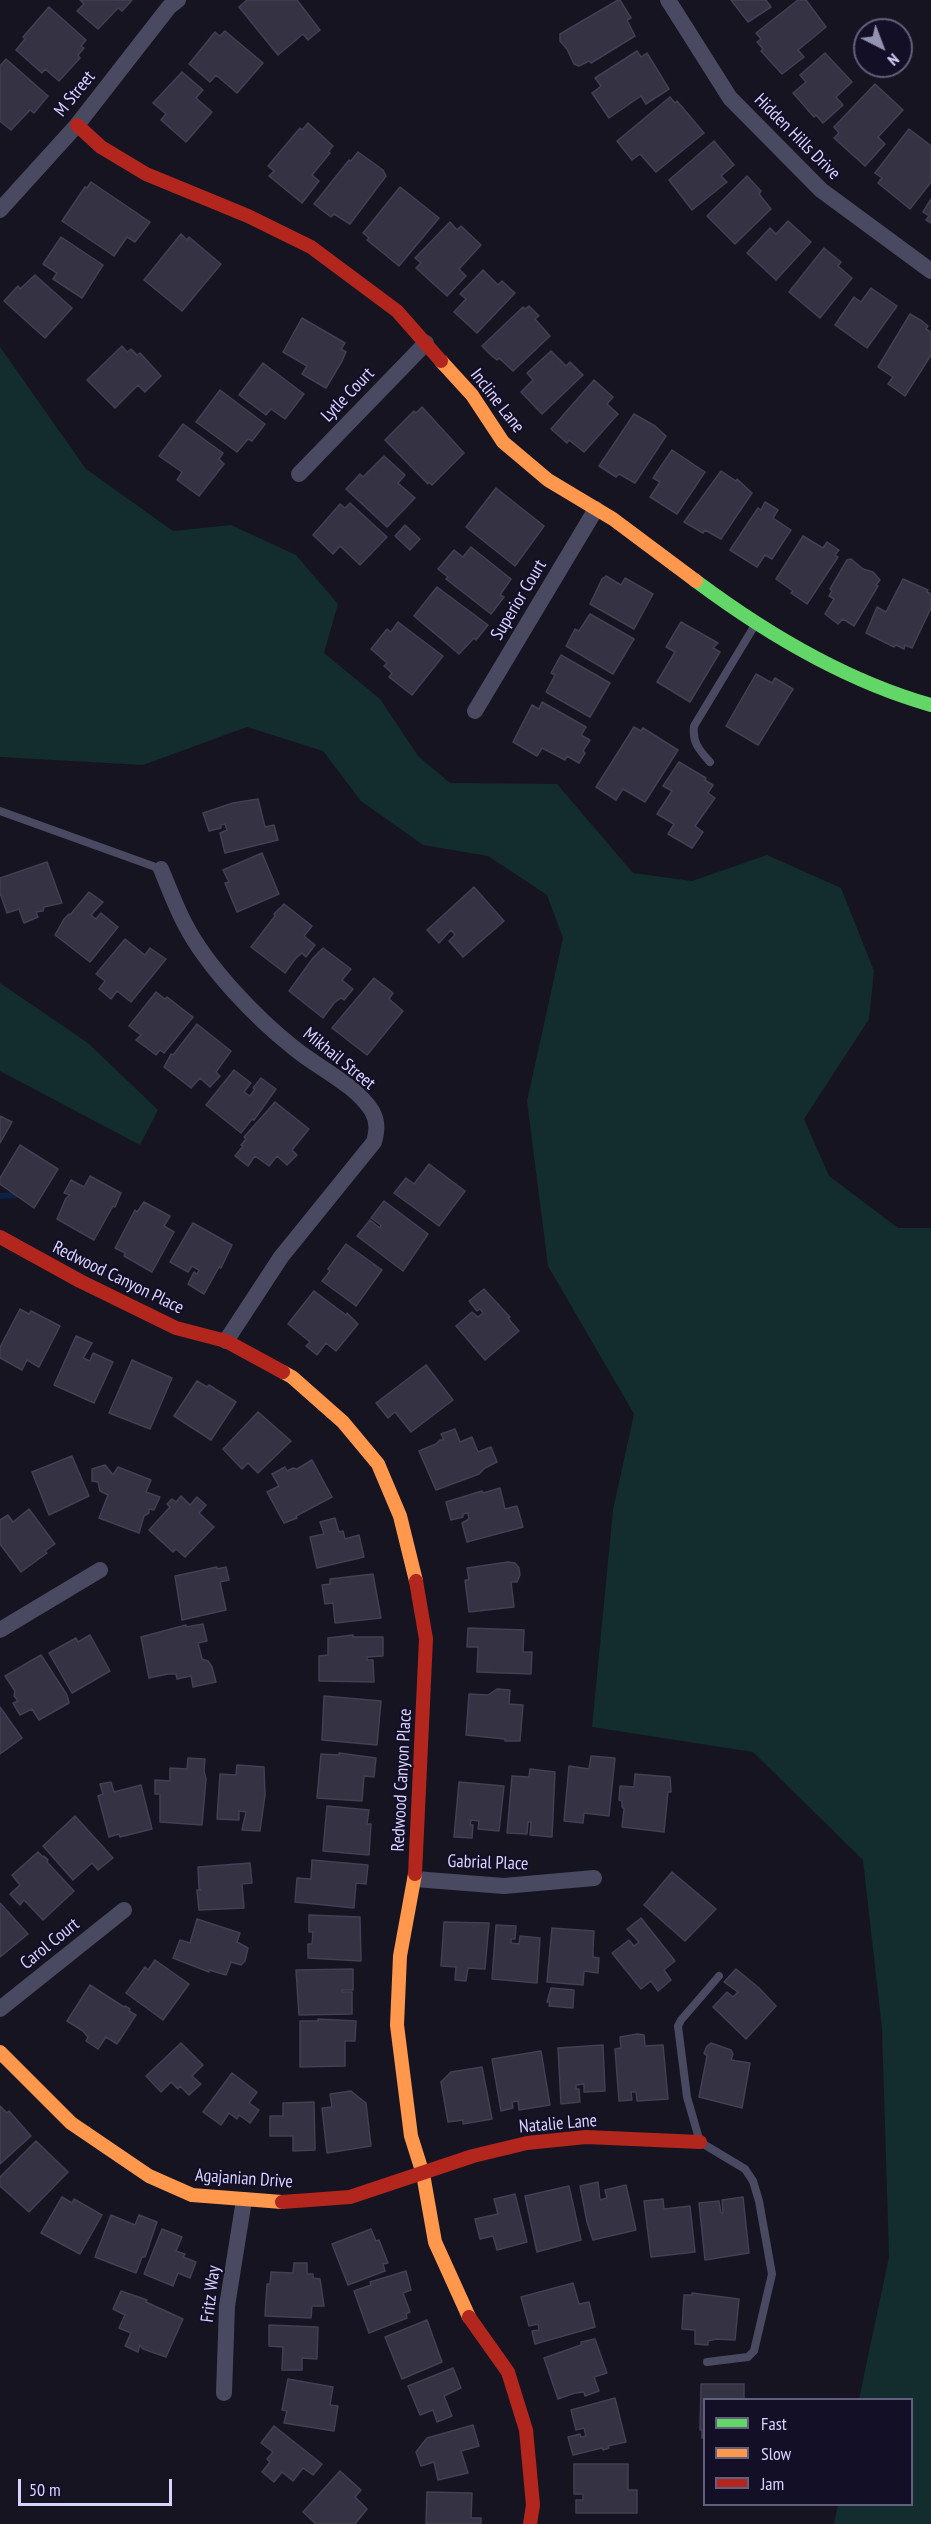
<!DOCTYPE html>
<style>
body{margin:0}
#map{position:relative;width:931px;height:2524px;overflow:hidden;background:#161421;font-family:"PT Sans Narrow",sans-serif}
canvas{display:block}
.legend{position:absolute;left:703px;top:2398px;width:210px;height:108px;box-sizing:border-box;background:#130f26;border:2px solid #625e7d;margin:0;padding:8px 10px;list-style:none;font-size:18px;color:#d9d4ff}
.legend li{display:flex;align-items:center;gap:12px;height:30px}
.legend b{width:30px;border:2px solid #625e7d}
.north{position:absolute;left:853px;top:18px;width:60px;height:60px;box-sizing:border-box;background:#130f26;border:2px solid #625e7d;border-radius:50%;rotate:138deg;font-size:16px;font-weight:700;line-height:24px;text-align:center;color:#d9d4ff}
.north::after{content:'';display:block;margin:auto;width:21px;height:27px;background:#9591b1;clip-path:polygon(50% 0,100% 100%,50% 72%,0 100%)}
.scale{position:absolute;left:18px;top:2479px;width:154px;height:27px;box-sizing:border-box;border:3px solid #d9d4ff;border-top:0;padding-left:8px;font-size:18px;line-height:21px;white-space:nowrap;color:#d9d4ff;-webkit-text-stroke:4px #130f26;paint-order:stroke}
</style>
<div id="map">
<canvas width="931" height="2524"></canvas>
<ul class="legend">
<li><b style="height:8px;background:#63d668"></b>Fast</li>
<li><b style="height:8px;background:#ff974d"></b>Slow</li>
<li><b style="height:8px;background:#b3261e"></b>Jam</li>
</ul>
<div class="north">N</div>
<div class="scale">50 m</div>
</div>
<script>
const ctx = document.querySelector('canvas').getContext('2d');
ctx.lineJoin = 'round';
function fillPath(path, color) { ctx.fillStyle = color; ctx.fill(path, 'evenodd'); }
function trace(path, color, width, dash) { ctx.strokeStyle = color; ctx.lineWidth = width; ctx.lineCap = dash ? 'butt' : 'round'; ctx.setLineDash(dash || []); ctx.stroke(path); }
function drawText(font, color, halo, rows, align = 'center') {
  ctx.font = font + ' "PT Sans Narrow",sans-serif'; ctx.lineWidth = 4.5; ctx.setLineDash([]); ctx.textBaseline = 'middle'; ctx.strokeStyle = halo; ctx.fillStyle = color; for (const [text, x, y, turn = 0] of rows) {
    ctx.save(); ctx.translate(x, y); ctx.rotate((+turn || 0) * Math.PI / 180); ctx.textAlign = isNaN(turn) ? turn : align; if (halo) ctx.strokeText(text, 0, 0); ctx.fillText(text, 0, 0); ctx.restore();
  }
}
fillPath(new Path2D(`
 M0,347l86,122 87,62 58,-6 65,30 42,49 -14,49 56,46 38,57 32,27 107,1 76,89 59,8 75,-26 74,33 33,83 -5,48 -65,100 25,57 69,52h33v1296h-97l4,-19 74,-1v-104l-53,-1 30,-142 -7,-228 -19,-169 -110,-108 -161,-25 21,-217 21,-96 -86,-148 -21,-165 36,-163 -16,-43 -59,-39 -65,-11 -62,-44 -38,-50 -76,-24 -104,38 -143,-8z
 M0,983l88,60 70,67 -18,35 -140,-74z`), '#132c2d');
trace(new Path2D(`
 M0,1196l17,-1`), '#0d2144', 6);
const building = new Path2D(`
 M80,0h52l-10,11 -4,-3 -20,21 -21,-18 7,-7z
 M247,0h50l23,30 -12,10 -5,-6 -25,21 -39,-48z
 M618,0h2l11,18 -4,2 8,16 -44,27 -2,-2 -10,5 -5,-2 -7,-15 -7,-8v-7z
 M731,0h35l5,7 -23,15z
 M798,0h8l20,27 -28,23 6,7 -22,17 -21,-23 2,-2 -6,-7 4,-3 -5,-6z
 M49,7l37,33 -5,6 3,2 -6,7 2,3 -21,23 -14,-12 -3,4 -26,-23 9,-11 -2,-2z
 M225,31l38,32 -26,30 -21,-18 -6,7 -21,-18 26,-32 5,4z
 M637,51l4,6 6,-4 22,36 -23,15 -5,-8 -32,22 -17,-25 9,-7 -6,-8z
 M825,53l27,29 -16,15 7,8 -20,18 -7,-8 -2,2 -21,-24 13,-11 -6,-7z
 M6,59l42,37 -14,17 -4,-3 -19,20 -11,-9v-55z
 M182,72l21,18 -7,8 16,14 -26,30 -25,-22 5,-6 -13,-11z
 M875,84l28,26 -25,27 7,7 -20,22 -31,-28 5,-5 -5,-6z
 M670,97l5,6 2,-2 27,32 -48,39 -16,-18 -8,6 -15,-19z
 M308,123l25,23 -5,6 2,1 -18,22 7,6 -17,22 -33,-27 5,-5 -6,-5 32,-38 2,2z
 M909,129l22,17v36l-21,27 -32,-26 4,-5 -7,-5z
 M714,141l20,24 -13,11 6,6 -35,28 -23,-30z
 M358,152l25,18 3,6 -36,48 -16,-10 -3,3 -17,-13 35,-44 2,1z
 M747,176l14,15 -2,3 12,15 -36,35 -28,-28z
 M91,182l59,40 -15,20 -8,-5 -13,19 -52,-35 23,-34 2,1z
 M400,187l39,31 -40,48 -32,-26 2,-2 -6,-5z
 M931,199v24l-5,-3 3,-4 -6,-4z
 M788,221l23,21 -35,38 -29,-27 23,-25 6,6z
 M450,222l7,8 4,-4 20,19 -22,24 7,7 -19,20 -31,-28 5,-5 -6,-5z
 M181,234l6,6 2,-3 32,27 -39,47 -38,-31z
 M61,237l42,28 -21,33 -29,-19 4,-6 -14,-9z
 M824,248l17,14 -3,4 14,12 -32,40 -31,-26z
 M483,270l15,15 4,-4 13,12 -38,40 -23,-21 12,-13 -6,-5z
 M35,275l37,33 -27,30 -41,-37 14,-15 2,3z
 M871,288l26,18 -30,42 -32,-23 19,-28 7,5z
 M529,306l10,10 -4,3 15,17 -37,35 -14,-13 -2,2 -5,-4 -10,-10 41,-39 2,2z
 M910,314l12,7 6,5 -2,3 5,3v23l-26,41 -17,-12 5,-7 -15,-10z
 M302,318l43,25 -4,6 5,3 -4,9 -16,27 -24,-14 5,-8 -24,-14z
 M122,346l5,6 4,-3 6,6 3,-2 21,23 -16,16 -7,-7 -23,23 -28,-28z
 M551,351l15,15 4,-4 13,13 -41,39 -21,-22 12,-12 -6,-7z
 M263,363l41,31 -19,25 -14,-10 -5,6 -27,-20z
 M594,380l19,17 -6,7 11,10 -34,38 -15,-12 -2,3 -16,-14z
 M220,390l45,34 -13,17 -4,-2 -11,13 -41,-30z
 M422,407l42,46 -32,32 -3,-3 -1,2 -43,-44 29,-29 2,2z
 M634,414l21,12 11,10 -31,47 -16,-9 -3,3 -17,-11z
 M183,424l40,29 -4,6 5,5 -25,32 -22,-16 5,-8 -23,-16z
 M672,450l33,22 -28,42 -27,-17 10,-15 -7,-4z
 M384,456l21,19 -7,8 17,15 -28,29 -41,-38 14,-15 3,3z
 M721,471l15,10 1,-2 15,14 -31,46 -16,-9 -2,3 -19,-11z
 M496,488l48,38 -29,40 -49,-39z
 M765,502l13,8 -5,8 18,12 -19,29 -7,-4 -8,12 -27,-17 28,-42 3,2z
 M350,503l37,34 -27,28 -20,-19 -7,8 -20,-19 27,-31 5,4z
 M405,525l15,14 -10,11 -15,-14z
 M803,536l20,12 4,-6 12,8 -4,5 3,2 -31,47 -16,-11 2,-2 -17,-12z
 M471,547l40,32 -11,16 4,2 -13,17 -45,-35 2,-2 -10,-8 16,-19 9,7z
 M851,559l12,10 10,3 7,8 -4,5 2,1 -24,40 -11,-7 -5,5 -13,-10 9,-15 -5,-3 3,-5 -2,-2 17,-29z
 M606,576l15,9 4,-7 28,16 -19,35 -44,-25 12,-25z
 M903,579l25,11 -1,2 4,2v14l-19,40 -7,-3 -1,4 -8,-4 -2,2 -28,-14 11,-26 9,5z
 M437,587l51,38 -12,15 -2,-2 -15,16 -45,-38z
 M590,614l44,25 -21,35 -47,-28 9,-17 4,2z
 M398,622l45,34 -31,39 -23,-18 3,-4 -8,-7 3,-3 -16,-14 16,-20 4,3z
 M681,622l37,21 -5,5 7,4 -30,50 -33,-20 18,-30 -9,-5z
 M561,655l49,28 -20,34 -44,-25 9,-17 -4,-2z
 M756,674l16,9 3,-5 18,11 -35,56 -32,-19z
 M542,702l44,25 -5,8 9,5 -7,11 2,2 -6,10 -12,-7 -2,4 -23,-12 -5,8 -24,-14 19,-37 7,4z
 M634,727l7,4 2,-3 35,22 -33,52 -22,-13 -7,11 -20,-13z
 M679,762l27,16 -1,2 8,5 -5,8 7,5 -20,28 8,6 -11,16 -24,-14 6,-10 -17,-10 15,-23 -9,-5z
 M258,799l7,28 9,-2 4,15 -53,13 -5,-20 7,-3 -2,-6 -4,1v3l-12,3 -6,-18 30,-10z
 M262,853l17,41 -42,18 -12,-29 4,-1 -6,-12z
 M47,862l15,41 -18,4 -1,4 -7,1 2,5 -14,6 -5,-14 -12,4 -7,-20v-15z
 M474,887l30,34 -41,36 -14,-16 6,-6 -4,-5 -12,13 -12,-13z
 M89,892l14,10 -12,13 5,4 5,-6 17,14 -28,35 -35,-27 9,-16 5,-5 1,1z
 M284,904l28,22 -8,10 11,9 -9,12 -4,-4 -7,6 -10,14 -34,-26 24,-31 -1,-2z
 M125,939l20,16 5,-7 16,11 -35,43 -14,-11 -6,8 -12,-10 6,-8 -9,-7z
 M323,948l28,21 -9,11 11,9 -9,11 -3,-2 -7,5 -11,15 -34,-27 24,-33z
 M374,978l19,15 -4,6 14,12 -36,44 -35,-27z
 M156,992l9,7 2,-2 26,20 -29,36 -4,-3 -4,5 -20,-15 5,-5 -12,-9z
 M197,1024l34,27 -15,21 4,4 -10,11 -10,-9 -9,10 -27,-21 7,-13 2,1z
 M234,1070l17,13 -7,9 6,4 5,-7 -2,-1 8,-10 15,11 -22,31 -2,-1 -11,14 -35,-28z
 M275,1102l34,27 -17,21 5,5 -10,10 -10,-9 -8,10 -14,-10 -7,10 -13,-10 8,-10 -2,-1 5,-6 -2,-2z
 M0,1116l12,6 -12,21z
 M20,1145l38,24 -24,39 -34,-24v-6z
 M429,1164l36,27 -26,35 -45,-33 12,-15 8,6z
 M90,1176l31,17 -6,14 -2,-1 -19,34 -37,-21 9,-21 4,-3 -6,-2 7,-13 13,7z
 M384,1201l44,33 -25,37 -46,-35 13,-16 10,8 1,-3 -10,-7z
 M144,1202l26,14 -6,10 10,6 -22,40 -28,-16 1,-3 -10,-5 20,-38 2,2z
 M193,1223l39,22 -11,23 -2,-1 -15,27 -16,-10 6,-12 3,2 2,-4 -7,-4 -4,6 -18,-10z
 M346,1244l36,26 -26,36 -34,-25 8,-10 -2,-2z
 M484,1289l26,28 -2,1 11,13 -34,29 -29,-34 16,-14 6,5 5,-4 -3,-4 -3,2 -8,-10z
 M314,1291l32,24 1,-2 11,11 -22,27 -10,-8 -9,12 -11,-9 4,-4 -22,-18z
 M20,1309l9,5 2,-3 29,15 -21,41 -12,-7 -5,10 -22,-12v-11z
 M76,1336l16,7 -9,15 7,3 3,-8 20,9 -19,41 -40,-18z
 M132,1360l40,18 -22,51 -41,-16z
 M426,1365l27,35 -42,32 -16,-20 -7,6 -12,-15z
 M197,1381l10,6 2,-2 27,17 -25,38 -37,-24z
 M258,1412l33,29 -33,32 -10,-10 -6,6 -19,-20z
 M455,1429l5,13 12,-5 6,15 13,-5 6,15 -12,6 -6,6 -43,16 -17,-39 17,-7 4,-4h4l-3,-6z
 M72,1456l17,40 -40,19 -17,-43z
 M312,1460l20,37 -36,19 1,2 -13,5 -17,-31 12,-6 -7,-12 13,-7 2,4 6,-3 4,1z
 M105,1465l8,10 5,-8 33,13 -5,12 14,5 -6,13 -5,-1v4l-5,3 -5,17 -40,-15 9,-23 -8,-4 -2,-9 -6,-1v-12z
 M500,1488l5,21 12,-3 6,21 -56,15 -5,-19 7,-4 -1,-6 -5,1v3l-12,3 -5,-18 36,-11 1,2z
 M181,1496l9,9 7,-8 9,8 -7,8 15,14 -29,30 -9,-8 -3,3 -24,-22 21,-23 -3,-3 5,-5 4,3z
 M29,1509l26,35 -10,7 2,2 -26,19 -21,-28v-24l8,-5 5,7z
 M335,1518l4,14 4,-1 2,8 14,-4 5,22 -47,11 -7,-31 14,-3 -4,-12z
 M508,1562l7,1 4,5 1,7 -3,7h-6l3,25 -45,5 -4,-32h4l-2,-12z
 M217,1567v2l9,-2 3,13 -9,2 6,28 -44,10 -7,-44z
 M373,1574l8,44 -46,5 -2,-20 -8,1 -3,-19 8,-1v-5z
 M203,1624l4,17 -9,2 4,16 6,2 4,6 4,15 -23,5 -2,-11 -14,3 -1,-5h-8l-19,4 -8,-41 45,-12v2z
 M468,1628l56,2 -1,22h9l-1,22 -54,-2 1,-25h-11z
 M90,1635l20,36 -38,22 -23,-40 27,-15 2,4z
 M353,1635v2h30v19l-16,1v3h6l1,22 -55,-1v-25l9,-1v-17z
 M41,1655l26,40 2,8 -30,17 -7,-11 -12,6 -7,-12 5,-2 -4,-5 1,-5 -10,-15z
 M497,1689l13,1 -1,14 14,1 -3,36h-15v-2l-39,-4 3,-41 19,1z
 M324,1696l57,5 -4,44 -55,-5z
 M0,1707l22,31 -22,16z
 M339,1753l37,5 -2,19 -10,-1 -2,25 -45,-3 4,-44 18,1z
 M591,1756l24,2 -6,58 -25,-3 -1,10 -19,-2 5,-55 20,3z
 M188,1758l17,1 -1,12 2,8 -4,46 -42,-3v-28h-5v-14l15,1v-13l17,1z
 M237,1765l27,2 1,28 -5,36 -18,-1 4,-18 -7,-1v9l-22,-1 3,-45 16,1z
 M530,1769l25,3 -3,65 -22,-2 1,-13h-3l-1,12 -20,-1 5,-57 17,1z
 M635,1774l35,3 1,15h-3l-4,40 -42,-5 2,-18 -2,-2v-6l-3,-1 1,-14 14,1z
 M111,1782l3,10 27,-7 11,44 -32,8 -1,-3 -10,3 -11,-41 5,-2 -3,-10z
 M459,1782l45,4 -5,45 -21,-2 1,-8 -8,-1 -1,5h3l-1,13 -18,-1z
 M327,1806l42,4 -2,14h4l-2,31 -46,-4z
 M75,1816l38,42 -15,12 -6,-7 -19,17 -30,-34z
 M38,1852l5,5 1,-1 4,4 -1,2 27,29 -31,29 -19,-20 -4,5 -10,-11 10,-9 -8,-10z
 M312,1860l56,5 -2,19 -10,-1 -2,25 -59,-6 2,-24 14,1z
 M250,1863l2,20 -10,1 2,24 -45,2 -2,-20h4l-2,-2 -1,-21z
 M672,1872l44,37 -31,32 -41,-36z
 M0,1903l28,31 -28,23z
 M309,1915l51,2 1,44 -53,-3v-14h4l1,-12h-4z
 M641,1918l34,43 -11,9 7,10 -13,11 -7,-10 -10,8 -29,-36 17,-13 5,6 5,-4 -12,-13z
 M197,1919l43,14 -3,9 11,6 -3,13 -4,4 -10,-3 -5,13 -17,-5v2l-36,-14 7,-18 10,3z
 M444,1922l45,1 -4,46 -17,-1 -2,13 -11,-1 1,-13 -15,-1z
 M496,1925l20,1 -1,13h-4v4l8,1 1,-8 20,2 -3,45 -45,-4z
 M552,1928l42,3 -1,18v8l6,1 -1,15 -14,-2 -1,14 -36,-3z
 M155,1960l34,24 -26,36 -37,-27 19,-26 3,3z
 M353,1969v21h-11v2h10v22l-53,1 -3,-45z
 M736,1969l23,19 17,18 -30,33 -33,-32 14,-15 6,5 5,-5 -14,-10z
 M90,1985l34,22 1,-1 5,3 -1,2 7,4 -19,29 -11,-7 -8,12 -12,-8 2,-4 -5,-6 -16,-10z
 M551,1988l23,2 -1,18 -24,-2 1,-4h-3z
 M318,2019l38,2 -1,20h-10v25l-45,1v-46h18z
 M637,2034l7,1 1,11 18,-1 5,54 -31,2 -1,-9h-5l1,8 -13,1 -4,-52 6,-1 -1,-11z
 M181,2043l22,22 -11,11 9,8 -12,11 -9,-9 -2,3 -7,-7 -10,10 -15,-16z
 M711,2043l20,7 2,4 -2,6 19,3 -8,45 -43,-11 8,-41 -3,-3 3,-7z
 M603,2045l2,46 -21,1v-8l-8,1v4h3l1,13 -19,2 -3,-56z
 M541,2051l9,54 -31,5 -1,-9 -6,1 1,6 -12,3 -9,-52z
 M482,2067l10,52 -29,5v-4l-15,2 -7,-40 10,-10z
 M232,2073l25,19 -8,11 10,7 -9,13 -11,-8 -2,4 -8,-6 -8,12 -18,-13z
 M351,2091l15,12 5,43 -44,7 -5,-45 10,-1 -2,-13z
 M314,2102l1,48 -22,1v-15h-23v-20h13v-13z
 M0,2106l7,7 2,-2 22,25 -31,28z
 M36,2141l32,31 -39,40 -29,-26v-9z
 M598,2182l2,18 7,-2 -2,-8 21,-5 10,45 -43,10 -6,-18 -7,-36z
 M569,2186l12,54 -44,12 -12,-56z
 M515,2194l12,48 -30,8 -4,-14 -13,3 -5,-20 23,-5 -4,-15z
 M62,2197l10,6 2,-4 28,16 -22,39 -39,-21z
 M743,2197l6,56 -44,7 -6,-57 20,-2 2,12h2l-1,-13z
 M663,2199l1,10 26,-3 5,46 -44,5 -7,-56z
 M111,2215l24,10 4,-10 18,7 -12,35h-3l-6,16 -41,-16z
 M162,2229l20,8 -6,14 9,3 -2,3 13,5 -6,16 -12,-5 -5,13 -29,-12z
 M371,2229l5,12 3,-1 9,23 -5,1 2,7 -37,14 -16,-41z
 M294,2263h13v11h6v4l7,1 4,27h-12l-1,12 -46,-2 2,-32h3l1,-12 22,1z
 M406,2271l5,19 -8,3 7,19 -4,2 1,4 -38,15 -15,-42 17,-6 -1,-3z
 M573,2283l6,21 10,-2 6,25 -60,17 -3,-13 7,-1 -1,-6 -9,2 -8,-29z
 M121,2291l26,9 -1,2 37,17 -17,38 -23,-8 -3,-4 -2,7 -13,-6 6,-13 -12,-5 6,-13 -12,-6z
 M692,2293l47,6 -4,41 -19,-1 -8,2v4l-13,-1v-14l-13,-1 2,-34h8z
 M427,2320l15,42 -40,17 -17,-42z
 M269,2325l49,2 -1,32 -15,-1v12h-20l1,-23 -14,-1z
 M595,2339l12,34 -13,4 5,14 -14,5 -1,-4 -9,1 -17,6 -14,-41 37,-13v-3z
 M453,2368l8,20 -17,8 8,20 -15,6 -4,-12 -13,5 -12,-29z
 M288,2379l45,8 -3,18 8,1 -4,25 -50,-8 3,-12 -5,-1z
 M701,2384h43v16h-40v38h-2v-8h-2z
 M615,2398l11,44 -18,4 1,2 -6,2 -1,-2 -29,7 -5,-18 12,-3 1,3 5,-1 -2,-8 -8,2 -5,-20z
 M473,2425l6,21 -18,5 7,22 -30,7 -4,-18 -13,4 -5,-14 11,-14z
 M274,2426l48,38 -9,11 -10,-7 -10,13 -11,-9 -8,10 -12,-10 8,-10 -3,-3 6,-7 -12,-9z
 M574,2464h54v26h9v23h-61v-13h7v-6h-9z
 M340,2471l21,19 -6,7 12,12 -12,15h-39l-13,-12z
 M427,2492l45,1 -1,25h10v6h-55z`);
fillPath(building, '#343243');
trace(building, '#433f54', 1.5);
trace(new Path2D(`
 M710,762c-11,-12 -18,-20 -16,-36l61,-101
 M0,811l161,58
 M707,2362l41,-5 6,-6 18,-77 -13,-73 -6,-20 -8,-12 -45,-27 -13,-45 -9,-71 3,-6 38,-44`), '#4a4962', 8);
trace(new Path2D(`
 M668,0l62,98 91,92 110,81
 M0,210l77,-85 92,-118 9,-7
 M299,474l127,-131
 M475,711l121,-202
 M161,869c8,19 15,38 24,55 22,43 71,94 109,124 24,20 61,36 78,63 6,11 5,20 2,31l-93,115 -55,84
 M0,1630l100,-60
 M415,1879l89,7 90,-8
 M0,2009l124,-99
 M224,2393l3,-87 17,-106`), '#4a4962', 16);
trace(new Path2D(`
 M696,581c71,53 150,100 235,124`), '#63d668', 14);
trace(new Path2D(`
 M441,361l31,34 31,47 45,38 65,39 83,62
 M283,1372l9,5 51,45 35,42 22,52 16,65
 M415,1874l-15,82 -3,69 14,111 12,38 12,68 34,75
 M0,2052l71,71 78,53 43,19 90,7`), '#ff974d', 14);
trace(new Path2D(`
 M77,125l24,22 45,27 102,42 63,31 86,64 44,50
 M0,1237l80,44 96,47 50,13 57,31
 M415,1874l11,-235 -10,-58
 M282,2202l68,-5 123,-41 54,-13 59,-6 114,5
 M469,2317l39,55 18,58 7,75 -3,19`), '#b3261e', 14);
drawText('18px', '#d9d4ff', '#130f26', [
 ["M Street",75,94,-51],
 ["Hidden Hills Drive",797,137,45],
 ["Lytle Court",348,395,-46],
 ["Incline Lane",497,401,52],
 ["Superior Court",519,600,-59],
 ["Mikhail Street",339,1059,39],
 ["Redwood Canyon Place",118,1278,26],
 ["Redwood Canyon Place",402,1780,-87],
 ["Gabrial Place",488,1863,2],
 ["Carol Court",50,1944,-39],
 ["Natalie Lane",558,2124,-5],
 ["Agajanian Drive",244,2179,4],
 ["Fritz Way",211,2294,-83]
]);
</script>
